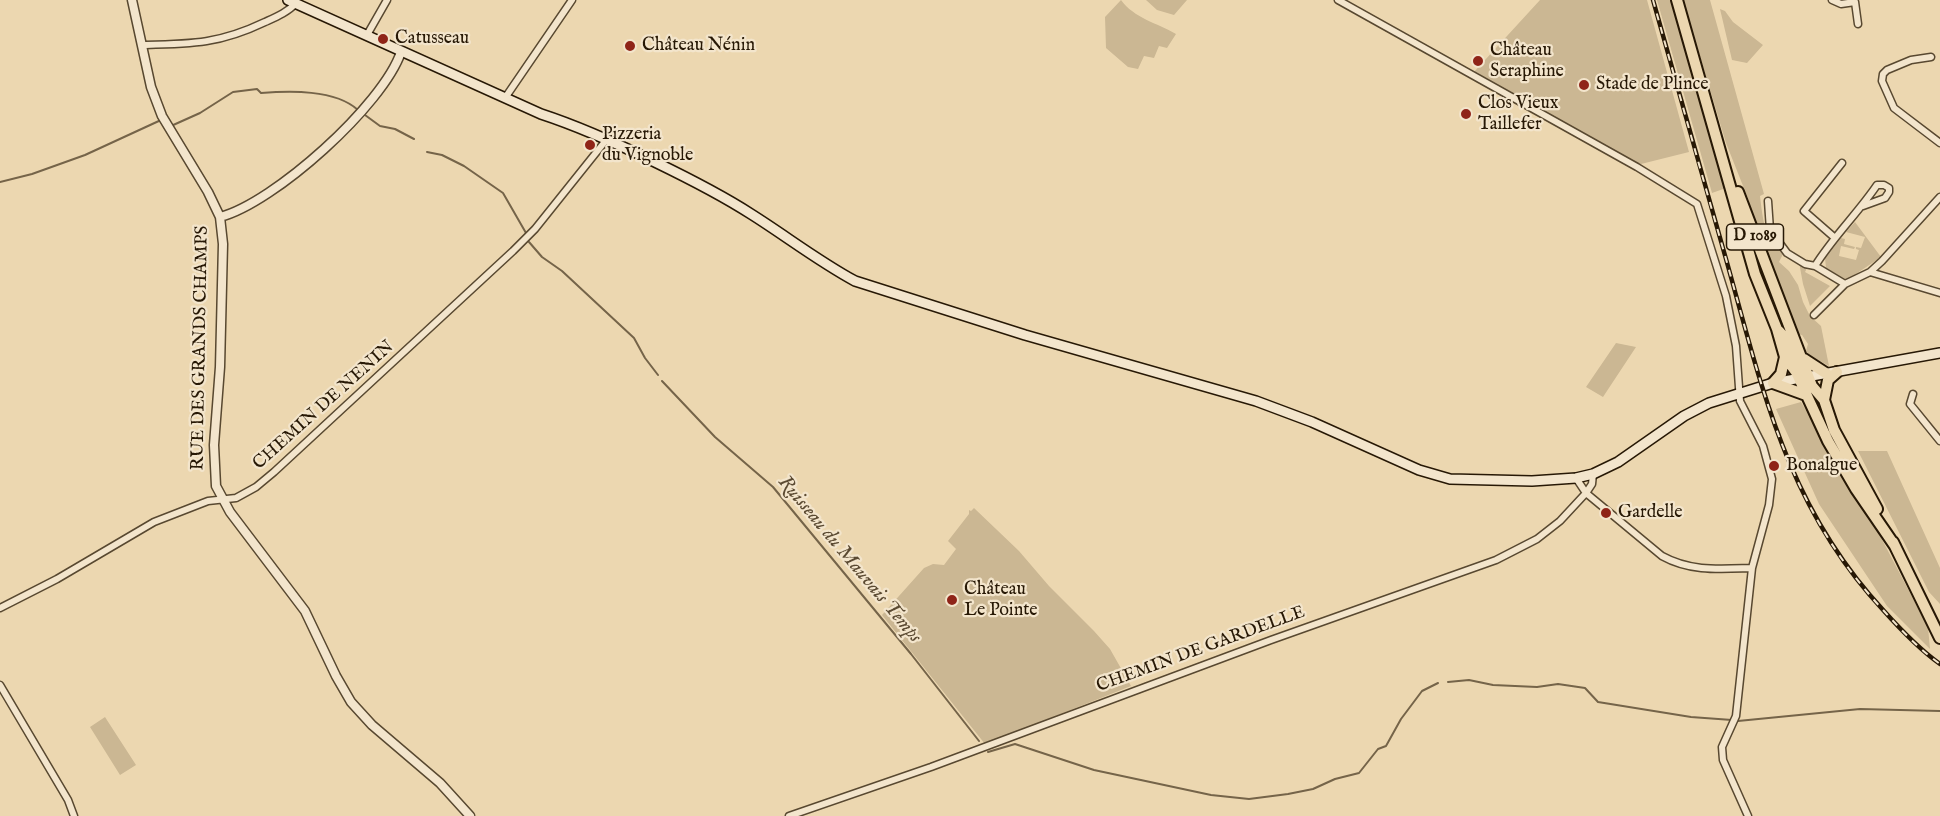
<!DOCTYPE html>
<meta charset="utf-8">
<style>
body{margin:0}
canvas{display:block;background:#ecd7b0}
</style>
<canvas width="1940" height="816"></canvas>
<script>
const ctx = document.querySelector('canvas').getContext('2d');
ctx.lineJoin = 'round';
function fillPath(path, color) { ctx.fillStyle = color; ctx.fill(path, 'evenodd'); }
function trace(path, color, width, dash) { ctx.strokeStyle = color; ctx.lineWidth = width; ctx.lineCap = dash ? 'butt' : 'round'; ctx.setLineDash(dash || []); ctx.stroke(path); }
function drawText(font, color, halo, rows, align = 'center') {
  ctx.font = font + ' "IM FELL English",serif'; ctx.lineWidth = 4.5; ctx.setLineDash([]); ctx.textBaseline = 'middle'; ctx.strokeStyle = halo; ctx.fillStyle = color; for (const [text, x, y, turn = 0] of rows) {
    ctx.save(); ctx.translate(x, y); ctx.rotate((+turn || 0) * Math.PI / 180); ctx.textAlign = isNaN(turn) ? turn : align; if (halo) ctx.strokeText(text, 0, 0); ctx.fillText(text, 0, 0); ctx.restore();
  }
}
fillPath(new Path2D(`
 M1121,0c13,18 36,23 55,34l-9,14 -8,-2 -5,12 -10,-2 -6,13 -10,-2 -22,-19 -1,-31z
 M1146,0h41l-13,15 -17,-5z
 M1540,0h107l42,152 -52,13 -163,-93z
 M1657,0h16l53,188 -14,5z
 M1683,0h27l54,194 -4,2c3,24 4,42 23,58l-4,8 10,9 9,14 5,17 7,14 11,10 8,40 -13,-7 -3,1 -7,-9 2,-7 -6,-9 -6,-1 -50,-132 3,-1 -23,-58z
 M1720,9l5,2 8,11 30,23 -16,18 -15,-3z
 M1855,222l26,35 -34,23 -21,-12 -1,-10 16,-20 4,1 -1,5 11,3 -1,2 -13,-3 -2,10 17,4 3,-10 -3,-1v-2l5,1 4,-11 -19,-5z
 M1799,262l9,4 -3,6 25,14 -20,20 -7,-22z
 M1616,343l20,4 -33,50 -17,-10z
 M1801,402l77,130 50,95 2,22 -43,-43 -68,-102 -43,-95z
 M1858,451h29l53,117v36l-11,-12z
 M974,508l45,43 30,35 45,45 16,18 21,37 -146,58 -103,-129 42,-47 9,-4 11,1 12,-16 -8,-8 21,-27v-4l2,1z
 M105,717l31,48 -16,10 -30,-48z`), '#cbb793');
trace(new Path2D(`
 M365,115l15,11 15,3 19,10
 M171,126l29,-13 33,-21 24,-3 4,4c28,-2 74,-4 97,17
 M427,152l15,3 22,11 39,27 23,40
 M0,182l32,-8 53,-19 76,-35
 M529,242l13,15 20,14 72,67 11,20 13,17
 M662,381l53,56 58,50 138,167 68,87
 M1448,682l21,-2 24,5 44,2 21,-3 27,4 13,14 93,15 41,3
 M1738,721l122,-12 80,2
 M988,752l27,-8 79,26 117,25 38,4 39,-5 25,-5 22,-10 24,-6 19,-24 8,-3 15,-27 21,-28 16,-8`), '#756449', 2);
const minor = new Path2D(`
 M1338,0l299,167 60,37 29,92 10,50 4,55 23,45 9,33 -3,26 -17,63 -16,148 -14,31 1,13 25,56
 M1832,0l9,4 14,-2 3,22
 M367,35l20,-35
 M142,45c50,-1 77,-1 123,-23 11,-5 23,-10 31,-19
 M1931,57l-20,3 -24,10 -4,4 -1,7 12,27 46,35
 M505,98l67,-98
 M1768,201l2,29 17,23 18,11 10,2 30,18
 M1835,238l-31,-27 38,-48
 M1815,266c18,-29 43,-53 62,-81h7l5,3v4l-4,6 -22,8
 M1870,272l70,21
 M1814,315l31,-31 25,-12 12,-11 58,-64
 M1913,394l-3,10 30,37
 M1576,478l10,15 76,63c29,16 58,13 90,12
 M0,608l57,-29 97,-57 54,-21 28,-3 20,-11 18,-15 239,-221 22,-22 72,-90
 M0,685l68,115 6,16
 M789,816l142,-49 340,-127 225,-80 41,-21 23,-18 26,-28 6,-9 1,-10`);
const tertiary = new Path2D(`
 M132,0l19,87 11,29 46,76 12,25 3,27 -3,123 -6,78 2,41 14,26 75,99 31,65 15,26 21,23 68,58 30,33
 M220,217c54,-14 163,-112 181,-165`);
const secondary = new Path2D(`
 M288,0l253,114c40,13 77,30 114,48 33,16 65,32 96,52 35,22 67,47 104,67l170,54 231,66 56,21 107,48 31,9 82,2 44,-3 17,-4 25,-12 66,-46 25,-13 64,-20 167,-30`);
const primary = new Path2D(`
 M1677,0l78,274 22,55 8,28 11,15 32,69 28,48 39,57
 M1738,192l74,194 12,14 10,30 43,79
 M1779,331l8,9 14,30
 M1785,357l-4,17 -8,9 33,12
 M1804,359l23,15
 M1824,400l4,-20 9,-8
 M1893,542l47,96`);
trace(minor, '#584830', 9);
trace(tertiary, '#584830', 11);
trace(secondary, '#271805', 12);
trace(primary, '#271805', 14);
trace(minor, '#f3e5cc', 6);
trace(tertiary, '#f3e5cc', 8);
trace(secondary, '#f3e5cc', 9);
trace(primary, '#ecd7b0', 10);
const rail = new Path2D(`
 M1653,0c24,86 48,172 73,259 37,132 61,248 158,352 17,19 35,38 56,53`);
trace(rail, '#271805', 4.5);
trace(rail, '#f3e5cc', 2, [7]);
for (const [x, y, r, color] of [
 [383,39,6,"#8f2418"],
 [630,46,6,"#8f2418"],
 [1478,61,6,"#8f2418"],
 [1584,85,6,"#8f2418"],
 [1466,114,6,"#8f2418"],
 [590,145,6,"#8f2418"],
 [1774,466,6,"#8f2418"],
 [1606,513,6,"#8f2418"],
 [952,600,6,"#8f2418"]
]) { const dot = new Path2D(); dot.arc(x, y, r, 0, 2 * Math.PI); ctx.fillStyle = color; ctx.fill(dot); trace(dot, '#f3e5cc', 2); }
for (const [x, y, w] of [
 [1755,237,57]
]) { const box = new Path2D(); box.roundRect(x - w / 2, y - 13, w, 26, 4.5); ctx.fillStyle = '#f3e5cc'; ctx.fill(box); trace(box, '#271805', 1.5); }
drawText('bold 16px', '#271805', null, [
 ["D 1089",1755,237]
]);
drawText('18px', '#271805', '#f3e5cc', [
 ["Catusseau",395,39],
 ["Château Nénin",642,46],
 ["Château",1490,51],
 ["Seraphine",1490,72],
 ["Stade de Plince",1596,85],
 ["Clos Vieux",1478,104],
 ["Taillefer",1478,125],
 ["Pizzeria",602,135],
 ["du Vignoble",602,156],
 ["Bonalgue",1786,466],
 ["Gardelle",1618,513],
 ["Château",964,590],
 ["Le Pointe",964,611]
], 'left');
drawText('18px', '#271805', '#f3e5cc', [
 ["RUE DES GRANDS CHAMPS",201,348,-89],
 ["CHEMIN DE NENIN",324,406,-42],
 ["CHEMIN DE GARDELLE",1201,650,-20]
]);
drawText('italic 20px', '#5b4a32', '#f3e5cc', [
 ["Ruisseau du Mauvais Temps",849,560,50]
]);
</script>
